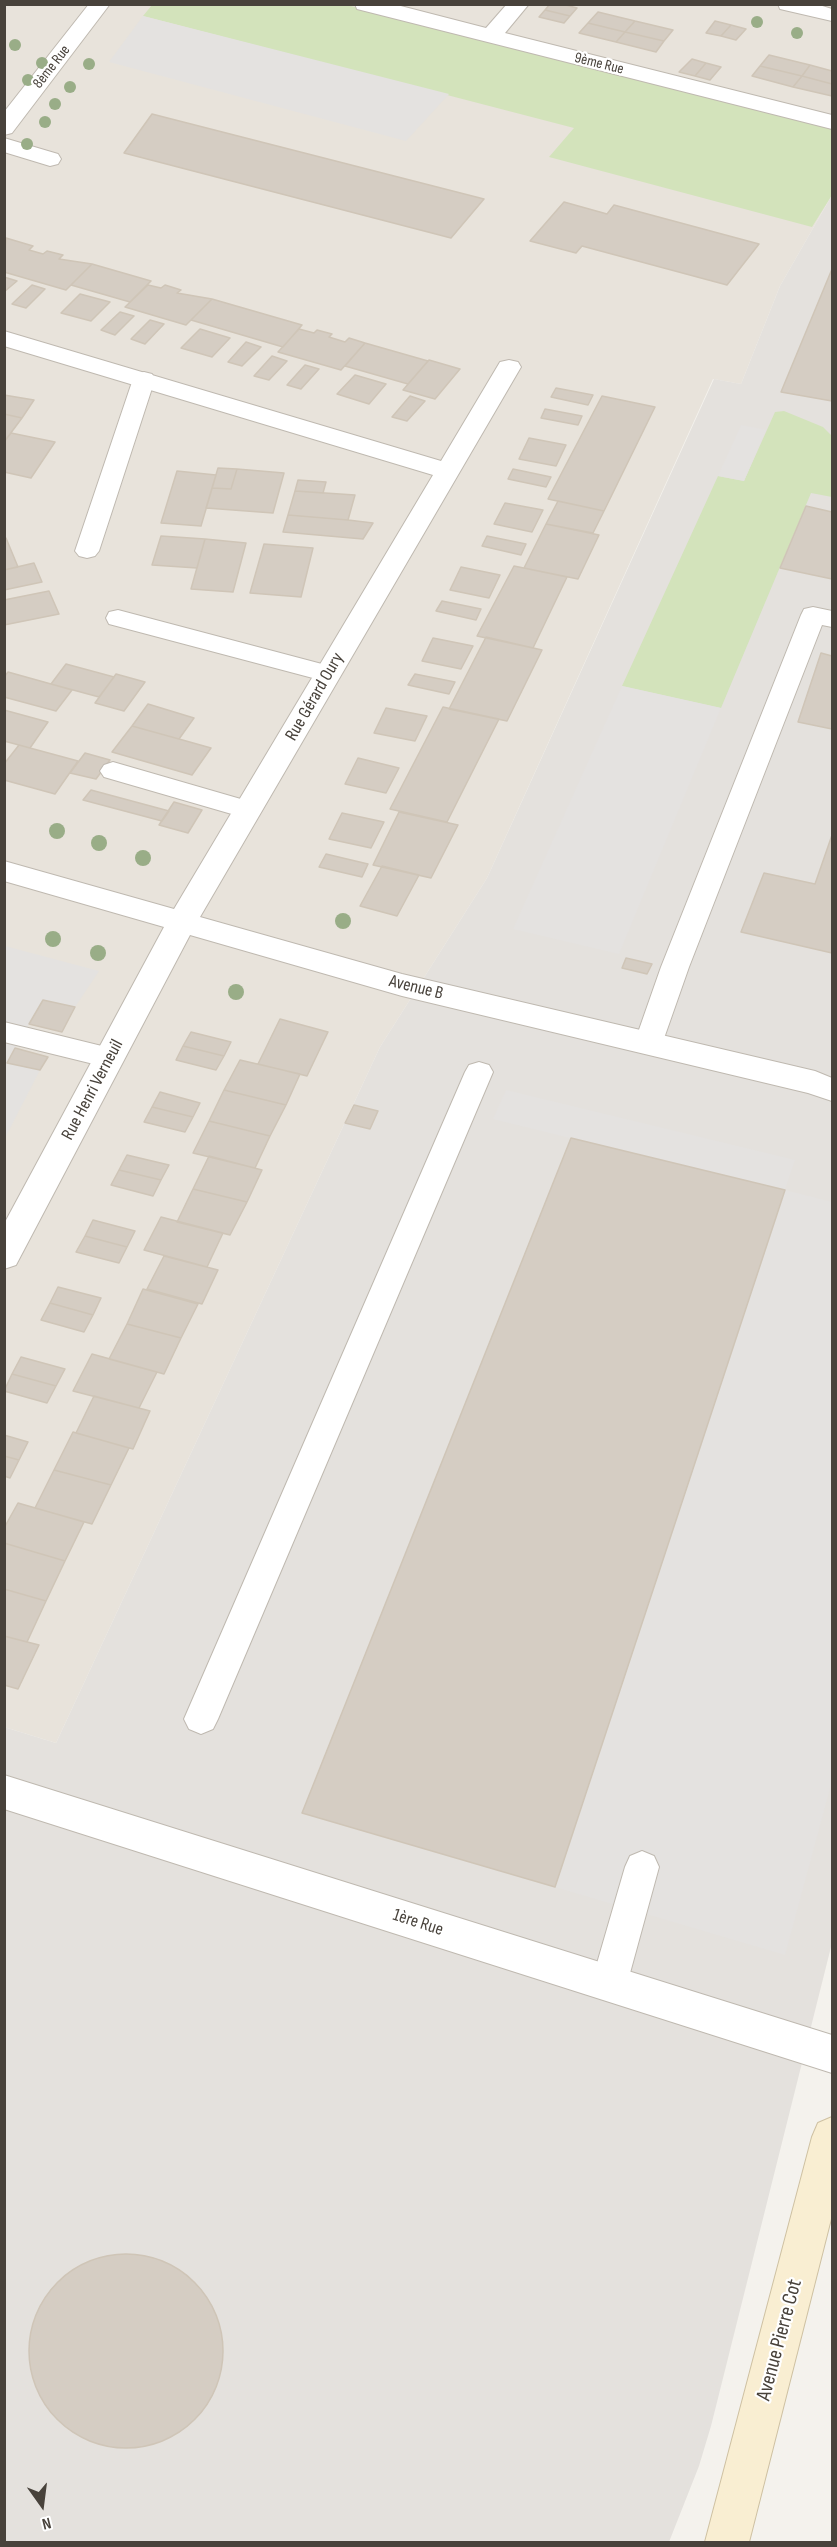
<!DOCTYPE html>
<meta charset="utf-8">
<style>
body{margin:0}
#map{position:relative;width:837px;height:2547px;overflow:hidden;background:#f4f2ed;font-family:"Sofia Sans Condensed",sans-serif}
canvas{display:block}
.frame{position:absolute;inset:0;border:6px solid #48423b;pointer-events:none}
.north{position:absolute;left:12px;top:2475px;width:60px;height:60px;-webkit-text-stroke:4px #fff;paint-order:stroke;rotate:166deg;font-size:16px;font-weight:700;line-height:24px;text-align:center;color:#48423b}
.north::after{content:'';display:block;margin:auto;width:21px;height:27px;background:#48423b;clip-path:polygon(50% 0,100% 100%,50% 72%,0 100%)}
</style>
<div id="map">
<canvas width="837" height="2547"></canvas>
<div class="frame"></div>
<div class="north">N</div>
</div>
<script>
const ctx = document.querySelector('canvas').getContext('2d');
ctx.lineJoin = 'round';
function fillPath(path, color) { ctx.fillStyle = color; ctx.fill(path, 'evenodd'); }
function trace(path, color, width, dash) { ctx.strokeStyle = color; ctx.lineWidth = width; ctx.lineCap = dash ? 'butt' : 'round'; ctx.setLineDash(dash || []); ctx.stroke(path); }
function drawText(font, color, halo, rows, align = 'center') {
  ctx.font = font + ' "Sofia Sans Condensed",sans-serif'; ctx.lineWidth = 4.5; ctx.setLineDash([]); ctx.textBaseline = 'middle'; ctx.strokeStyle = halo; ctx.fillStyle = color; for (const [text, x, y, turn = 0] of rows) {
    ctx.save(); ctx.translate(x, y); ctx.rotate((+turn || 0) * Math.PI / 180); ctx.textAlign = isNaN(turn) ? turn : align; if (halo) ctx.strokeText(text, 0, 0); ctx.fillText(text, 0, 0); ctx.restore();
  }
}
fillPath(new Path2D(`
 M4,5h828v190l-52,91 -39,98 -28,-5 -226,499 -107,169 -324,696 -52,-16z`), '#e8e3db');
fillPath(new Path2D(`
 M832,195v1748l-121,483 -12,40 -30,76h-664l-1,-815 52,16 324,-696 107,-169 227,-499 27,5 39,-98z`), '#e4e1dd');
fillPath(new Path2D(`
 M152,5h195l485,122v68l-20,32 -263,-70 25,-29 -431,-112z
 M784,411l39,16 9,9v61l-21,-4 -90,215 -99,-22 96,-210 26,5 31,-69z`), '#d3e3bb');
fillPath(new Path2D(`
 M143,16l306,78 -43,47 -297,-79z
 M741,425l25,5 -22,51 -26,-5z
 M622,686l99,22 -102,246 -106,-25z
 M5,946l94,25 -24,36 -32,-7 -36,62 33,8 -35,68z
 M506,1090l289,70 -10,30 47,12v579l-47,174 -230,-68 230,-696 -292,-72z`), '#e4e2e0');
const building = new Path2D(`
 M550,4h12l15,4 -7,8 -25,-6z
 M545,10l25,6 -6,7 -25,-6z
 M598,12l37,9 -10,11 -37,-9z
 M635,21l38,9 -9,11 -39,-9z
 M715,21l16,4 -10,11 -15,-3z
 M588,23l37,9 -9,10 -37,-9z
 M731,25l15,4 -10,11 -15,-4z
 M625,32l39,9 -8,11 -40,-10z
 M769,55l41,10 -8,11 -42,-10z
 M692,59l14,4 -11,13 -16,-4z
 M706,63l15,4 -11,13 -15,-4z
 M810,65l22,6v13l-30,-8z
 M760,66l42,10 -9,11 -41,-11z
 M802,76l30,8v12l-39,-9z
 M152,114l332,85 -33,39 -327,-85z
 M564,202l43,12 7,-9 145,39 -32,41 -145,-39 -6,7 -46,-12z
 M6,238l27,8 -4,4 14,4 4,-3 16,4 -4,4 33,5 -26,26 -62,-18z
 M92,264l59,17 -21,21 -59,-17z
 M832,269v132l-51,-9z
 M4,277l13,4 -13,11z
 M32,285l13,4 -19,19 -14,-4z
 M148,285l13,3 4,-3 16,5 -4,3 35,6 -26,26 -61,-18z
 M80,294l30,8 -19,19 -30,-8z
 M212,299l90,26 -19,22 -92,-27z
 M120,312l14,4 -19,19 -14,-5z
 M150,320l14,4 -19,20 -14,-5z
 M200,329l30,9 -18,19 -31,-9z
 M299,329l15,4 3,-3 15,4 -3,3 16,5 4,-4 16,5 -24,27 -63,-18z
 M246,342l15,5 -19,19 -14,-4z
 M365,343l63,18 -20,23 -63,-18z
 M272,356l15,5 -18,19 -15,-4z
 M429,360l31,9 -25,30 -32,-9z
 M305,365l14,4 -18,20 -14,-4z
 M355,375l31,9 -17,20 -32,-10z
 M556,388l37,7 -5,10 -37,-8z
 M4,395l30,5 -12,18 -18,-4z
 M410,396l15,5 -18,20 -15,-4z
 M602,396l53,11 -51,104 -56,-12z
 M545,409l37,7 -4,9 -37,-7z
 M4,414l18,4 -18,24z
 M11,433l44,9 -24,36 -27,-6v-30z
 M529,438l37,7 -10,21 -37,-7z
 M218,468l19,1 -6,20 -19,-1z
 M237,469l47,4 -11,40 -67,-5 6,-20 19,1z
 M513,469l38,8 -5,10 -38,-8z
 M177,471l39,4 -15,51 -40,-3z
 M298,480l28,2 -3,11 -28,-2z
 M295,491l60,4 -7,25 -60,-5z
 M558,501l46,10 -11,22 -47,-9z
 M505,503l38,7 -11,22 -38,-8z
 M806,506l26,6v67l-52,-11z
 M288,515l60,5 25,3 -10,16 -80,-7z
 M546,524l53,11 -21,44 -54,-11z
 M161,536l44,3 -8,29 -45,-3z
 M487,536l39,8 -5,11 -39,-9z
 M4,538h2l12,29 -14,3z
 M205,539l41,4 -13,49 -42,-3z
 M264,544l49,4 -12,49 -51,-4z
 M34,563l8,19 -38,8v-20z
 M514,566l53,11 -34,71 -56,-12z
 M461,567l39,8 -11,23 -39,-8z
 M49,591l10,23 -55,11v-25z
 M442,601l39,8 -5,11 -40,-9z
 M486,637l56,13 -35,71 -58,-12z
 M433,638l40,8 -12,23 -39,-8z
 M821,653l11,3v73l-34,-7z
 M66,664l48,13 -15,20 -48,-13z
 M8,672l43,12 21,6 -16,21 -52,-14v-20z
 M116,674l29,8 -21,29 -29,-8z
 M415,674l40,8 -6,12 -41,-9z
 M148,704l46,14 -15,21 -47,-13z
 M443,707l56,12 -52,103 -57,-13z
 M386,708l41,8 -12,25 -41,-8z
 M4,710l44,12 -18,26 -11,-3 -15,-4z
 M132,726l47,13 32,9 -19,27 -80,-23z
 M19,745l11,3 48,13 -23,33 -51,-14v-16z
 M85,753l25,7 -14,19 -26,-6z
 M358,758l41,10 -13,25 -41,-9z
 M91,790l78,21 -7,10 -79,-21z
 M174,802l28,8 -14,23 -29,-8z
 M399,812l59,13 -27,53 -58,-13z
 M342,813l42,9 -13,26 -42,-9z
 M832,835v118l-91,-21 23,-59 51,11z
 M326,854l42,10 -6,13 -43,-10z
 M382,866l37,9 -22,41 -37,-10z
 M626,958l26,6 -5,10 -25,-6z
 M43,1000l32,7 -13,25 -33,-8z
 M280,1019l48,13 -21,44 -49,-12z
 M191,1032l40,10 -7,14 -41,-10z
 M183,1046l41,10 -8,14 -40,-10z
 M15,1048l33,9 -8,13 -33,-7z
 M240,1060l60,14 -14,31 -62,-15z
 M224,1090l62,15 -16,31 -61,-15z
 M160,1092l40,11 -7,14 -41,-10z
 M354,1105l24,6 -8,18 -25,-6z
 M152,1107l41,10 -8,15 -41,-10z
 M209,1121l61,15 -15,32 -62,-15z
 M571,1138l214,52 -230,697 -253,-74z
 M127,1155l42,10 -8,15 -42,-10z
 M209,1156l53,14 -15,32 -54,-13z
 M119,1170l42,10 -8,16 -42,-11z
 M193,1189l54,13 -17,33 -53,-13z
 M161,1217l62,16 -16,34 -63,-17z
 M93,1220l42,11 -8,16 -42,-11z
 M85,1236l42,11 -8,16 -43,-11z
 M164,1256l54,14 -16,34 -55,-15z
 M58,1287l43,11 -8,17 -43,-12z
 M143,1289l55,15 -17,34 -54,-14z
 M50,1303l43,12 -9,17 -43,-12z
 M127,1324l54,14 -17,36 -55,-15z
 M92,1354l65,18 -18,36 -66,-17z
 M21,1357l44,12 -9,17 -44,-12z
 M12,1374l44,12 -9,17 -43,-12z
 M94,1396l56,15 -17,38 -57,-16z
 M73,1432l56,16 -18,37 -57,-15z
 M4,1435l24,7 -9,18 -15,-4z
 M4,1456l15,4 -9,18 -6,-2z
 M54,1470l57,15 -19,39 -57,-16z
 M18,1503l66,19 -19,39 -61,-18v-15z
 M4,1543l61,18 -19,40 -42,-12z
 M4,1589l42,12 -19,41 -23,-6z
 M4,1636l35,9 -21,44 -14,-4z
 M29 2351a97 97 0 1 1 194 0a97 97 0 1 1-194 0Z`);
fillPath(building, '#d5cdc3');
trace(building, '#cfc5b7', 1.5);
const lane = new Path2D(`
 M144,372l8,2 3,5 -56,172 -4,5 -8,2 -8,-2 -4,-5 58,-172 3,-5z
 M813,607l19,4v16l-10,-2 -133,342 -27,77 -4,7 -10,3 -10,-3 -4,-7 27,-77 140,-352 3,-6z
 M118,610l219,58 4,6 -4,6 -9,2 -219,-58 -3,-6 3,-6z
 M113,762l145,42 4,6 -4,6 -9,3 -145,-42 -4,-6 4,-6z
 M4,1022l106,26 10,3 4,7 -4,7 -10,3 -106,-26z
 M479,1062l10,3 4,7 -275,647 -5,10 -12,5 -12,-5 -5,-10 281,-647 4,-7z
 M642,1851l12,5 5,11 -32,117 -5,12 -13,5 -13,-5 -5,-12 34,-117 5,-11z`);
const street = new Path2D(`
 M89,4h21l-98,129 -8,2v-23z
 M355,4h38l93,24 21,-24h22l-24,29 327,82v14l-475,-120z
 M778,4h38l16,5v12l-52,-12z
 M4,138l54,16 3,5 -3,5 -8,2 -46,-14z
 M4,331l437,130 59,-99 9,-2 9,2 3,5 -321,550 202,57 413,97 17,7v23l-24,-8 -406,-97 -212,-61 -174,330 -12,4v-45l160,-297 -160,-46v-20l170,48 259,-434 -429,-129z
 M4,1775l828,260v38l-828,-264z`);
const secondary = new Path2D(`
 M832,2117v98l-83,327h-44l107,-405 6,-14z`);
trace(lane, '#bfb9b0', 2);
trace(street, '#bfb9b0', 2);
trace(secondary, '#cec1a2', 2);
fillPath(lane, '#fff');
fillPath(street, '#fff');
fillPath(secondary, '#f9eed2');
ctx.fillStyle = '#99ad87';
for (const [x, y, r] of [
 [757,22,6],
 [797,33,6],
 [15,45,6],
 [42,63,6],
 [89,64,6],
 [28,80,6],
 [70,87,6],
 [55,104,6],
 [45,122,6],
 [27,144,6],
 [57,831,8],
 [99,843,8],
 [143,858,8],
 [343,921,8],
 [53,939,8],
 [98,953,8],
 [236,992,8]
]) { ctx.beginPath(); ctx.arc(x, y, r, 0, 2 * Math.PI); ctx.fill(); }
drawText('15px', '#48423b', '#fff', [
 ["9ème Rue",599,64,14],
 ["8ème Rue",52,67,-52]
]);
drawText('18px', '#48423b', '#fff', [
 ["Rue Gérard Oury",315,697,-60],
 ["Avenue B",416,988,14],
 ["Rue Henri Verneuil",93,1090,-62],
 ["1ère Rue",418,1923,18]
]);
drawText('21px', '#48423b', '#fff', [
 ["Avenue Pierre Cot",780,2340,-75]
]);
</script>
